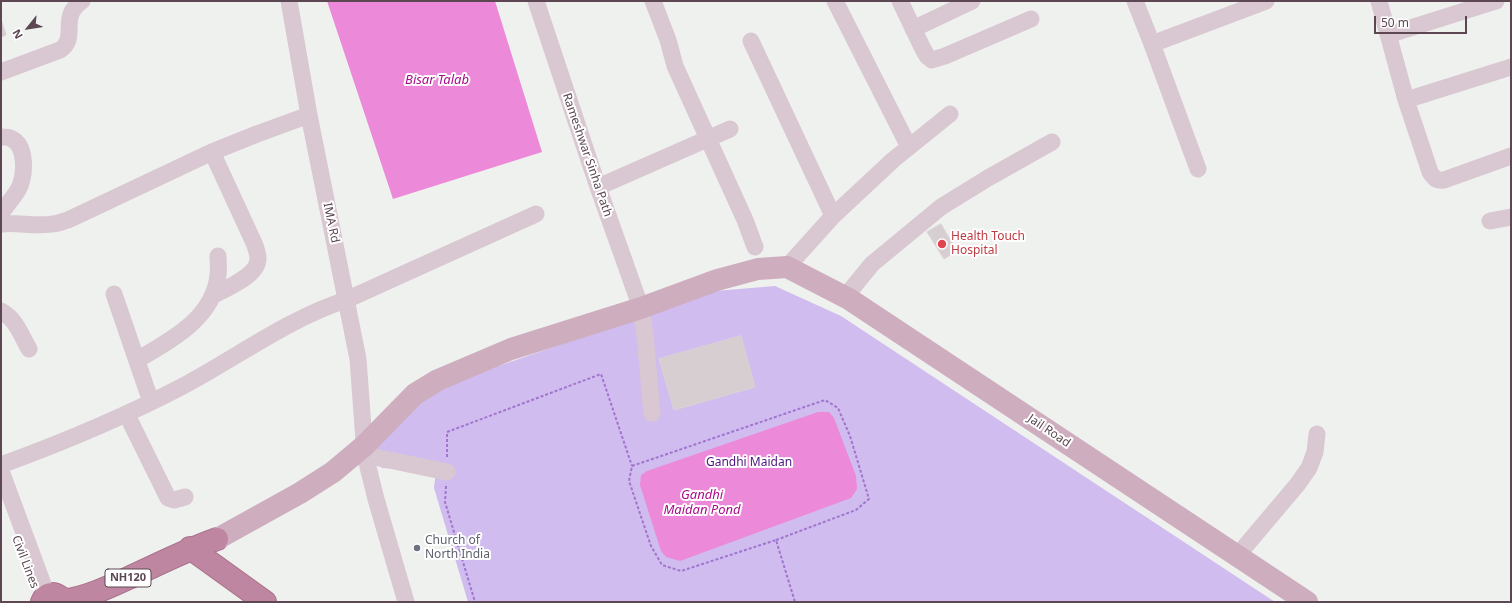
<!DOCTYPE html>
<style>
body{margin:0}
#map{position:relative;width:1512px;height:603px;overflow:hidden;background:#eff1ef;font-family:"Noto Sans",sans-serif}
canvas{display:block}
.frame{position:absolute;inset:0;border:2px solid #5c4752;pointer-events:none}
.north{position:absolute;left:8px;top:8px;width:40px;height:40px;-webkit-text-stroke:3px #fff;paint-order:stroke;rotate:240deg;font-size:11px;font-weight:700;line-height:16px;text-align:center;color:#5c4752}
.north::after{content:'';display:block;margin:auto;width:14px;height:18px;background:#5c4752;clip-path:polygon(50% 0,100% 100%,50% 72%,0 100%)}
.scale{position:absolute;left:1374px;top:16px;width:93px;height:18px;box-sizing:border-box;border:2px solid #5c4752;border-top:0;padding-left:5px;font-size:12px;line-height:14px;white-space:nowrap;color:#5c4752;-webkit-text-stroke:3px #fff;paint-order:stroke}
</style>
<div id="map">
<canvas width="1512" height="603"></canvas>
<div class="frame"></div>
<div class="north">N</div>
<div class="scale">50 m</div>
</div>
<script>
const ctx = document.querySelector('canvas').getContext('2d');
ctx.lineJoin = 'round';
function fillPath(path, color) { ctx.fillStyle = color; ctx.fill(path, 'evenodd'); }
function trace(path, color, width, dash) { ctx.strokeStyle = color; ctx.lineWidth = width; ctx.lineCap = dash ? 'butt' : 'round'; ctx.setLineDash(dash || []); ctx.stroke(path); }
function drawText(font, color, halo, rows, align = 'center') {
  ctx.font = font + ' "Noto Sans",sans-serif'; ctx.lineWidth = 4; ctx.setLineDash([]); ctx.textBaseline = 'middle'; ctx.strokeStyle = halo; ctx.fillStyle = color; for (const [text, x, y, turn = 0] of rows) {
    ctx.save(); ctx.translate(x, y); ctx.rotate((+turn || 0) * Math.PI / 180); ctx.textAlign = isNaN(turn) ? turn : align; if (halo) ctx.strokeText(text, 0, 0); ctx.fillText(text, 0, 0); ctx.restore();
  }
}
fillPath(new Path2D(`
 M775,286l66,30 434,286h-807l-34,-114 2,-17 -54,-3 -18,-22 68,-57 283,-98z`), '#d0bcef');
fillPath(new Path2D(`
 M327,1h168l47,151 -149,47z
 M818,412h11l5,6 22,58 1,13 -6,9 -171,63 -14,-4 -5,-6 -21,-66 1,-10 6,-4z`), '#ed89d9');
const building = new Path2D(`
 M1,19l5,16 -5,2z
 M941,224l16,27 -13,8 -17,-27z
 M741,336l14,51 -81,23 -15,-51z`);
fillPath(building, '#d6ced1');
trace(building, '#dad3d5', 1);
const highway = new Path2D(`
 M190,548l75,54
 M63,601c26,-4 48,-15 72,-26 27,-13 54,-26 82,-36
 M42,602c4,-9 11,-10 18,-5l3,5`);
trace(highway, '#aa718c', 24);
trace(new Path2D(`
 M447,457v-25l154,-58 31,92
 M446,486l-1,16 30,100
 M776,540l80,-30 13,-11 -19,-63 -12,-28 -13,-8 -193,66 -3,15 22,65 11,19 19,6 95,-31 19,62`), '#a174ce', 2, [3, 2]);
trace(new Path2D(`
 M289,1l20,114 49,244 7,96 11,44 30,103
 M536,1l62,186 43,121 4,28 7,77
 M653,1l15,39 7,26 70,154 10,27
 M835,1l74,146
 M900,1l23,48 4,7 5,4 13,-4 86,-37
 M1135,1l17,43 114,-43
 M1379,1l27,99 105,-33
 M913,29l59,-28
 M1388,35l108,-34
 M751,41l82,175
 M1152,44l46,125
 M1,72l59,-22c19,-12 -2,-33 22,-49
 M1406,100l24,72c4,6 6,9 14,8l67,-24
 M1,137c3,0 7,0 9,1 18,7 15,39 8,52 -5,8 -12,16 -17,23
 M598,187l132,-58
 M1490,221l21,-4
 M1,224c17,-2 34,3 51,0 6,0 11,-3 16,-4l144,-68 45,-18 52,-19
 M787,267l46,-51 60,-56 57,-46
 M114,294l37,108
 M212,296c13,-7 46,-20 46,-37 0,-5 -2,-11 -4,-16l-42,-91
 M845,297l27,-33 69,-57 47,-29 64,-36
 M1,311c15,8 20,24 28,38
 M137,360c33,-19 77,-42 81,-85 1,-6 0,-13 0,-19
 M127,415l41,83 6,2 11,-3
 M365,455l82,17
 M1,465c63,-23 125,-49 184,-80 54,-29 103,-66 161,-85l190,-86
 M1,471l46,124
 M1237,556l60,-71 12,-17 6,-16 2,-18`), '#d9c8d1', 17);
trace(new Path2D(`
 M217,539l83,-46 33,-21 31,-26 51,-52 23,-14 73,-31 130,-41 76,-28 41,-11 29,-2 62,32 458,303`), '#ceaebe', 22);
trace(highway, '#be86a1', 22);
for (const [x, y, r, color] of [
 [942,244,5,"#e0444e"],
 [417,548,4,"#6b7280"]
]) { const dot = new Path2D(); dot.arc(x, y, r, 0, 2 * Math.PI); ctx.fillStyle = color; ctx.fill(dot); trace(dot, '#fff', 1.5); }
for (const [x, y, w] of [
 [128,578,46]
]) { const box = new Path2D(); box.roundRect(x - w / 2, y - 9, w, 18, 3); ctx.fillStyle = '#fff'; ctx.fill(box); trace(box, '#5c4752', 1); }
drawText('bold 11px', '#5c4752', null, [
 ["NH120",128,578]
]);
drawText('12px', '#5c4752', '#fff', [
 ["Rameshwar Sinha Path",587,155,71],
 ["IMA Rd",331,223,78],
 ["Jail Road",1049,431,34],
 ["Civil Lines",25,562,69]
]);
drawText('12px', '#be3a42', '#fff', [
 ["Health Touch",951,237],
 ["Hospital",951,251]
], 'left');
drawText('12px', '#4a167f', '#fff', [
 ["Gandhi Maidan",749,463]
]);
drawText('12px', '#5b616d', '#fff', [
 ["Church of",425,541],
 ["North India",425,555]
], 'left');
drawText('italic 13px', '#ab0b8a', '#fff', [
 ["Bisar Talab",437,80],
 ["Gandhi",702,495],
 ["Maidan Pond",702,510]
]);
</script>
